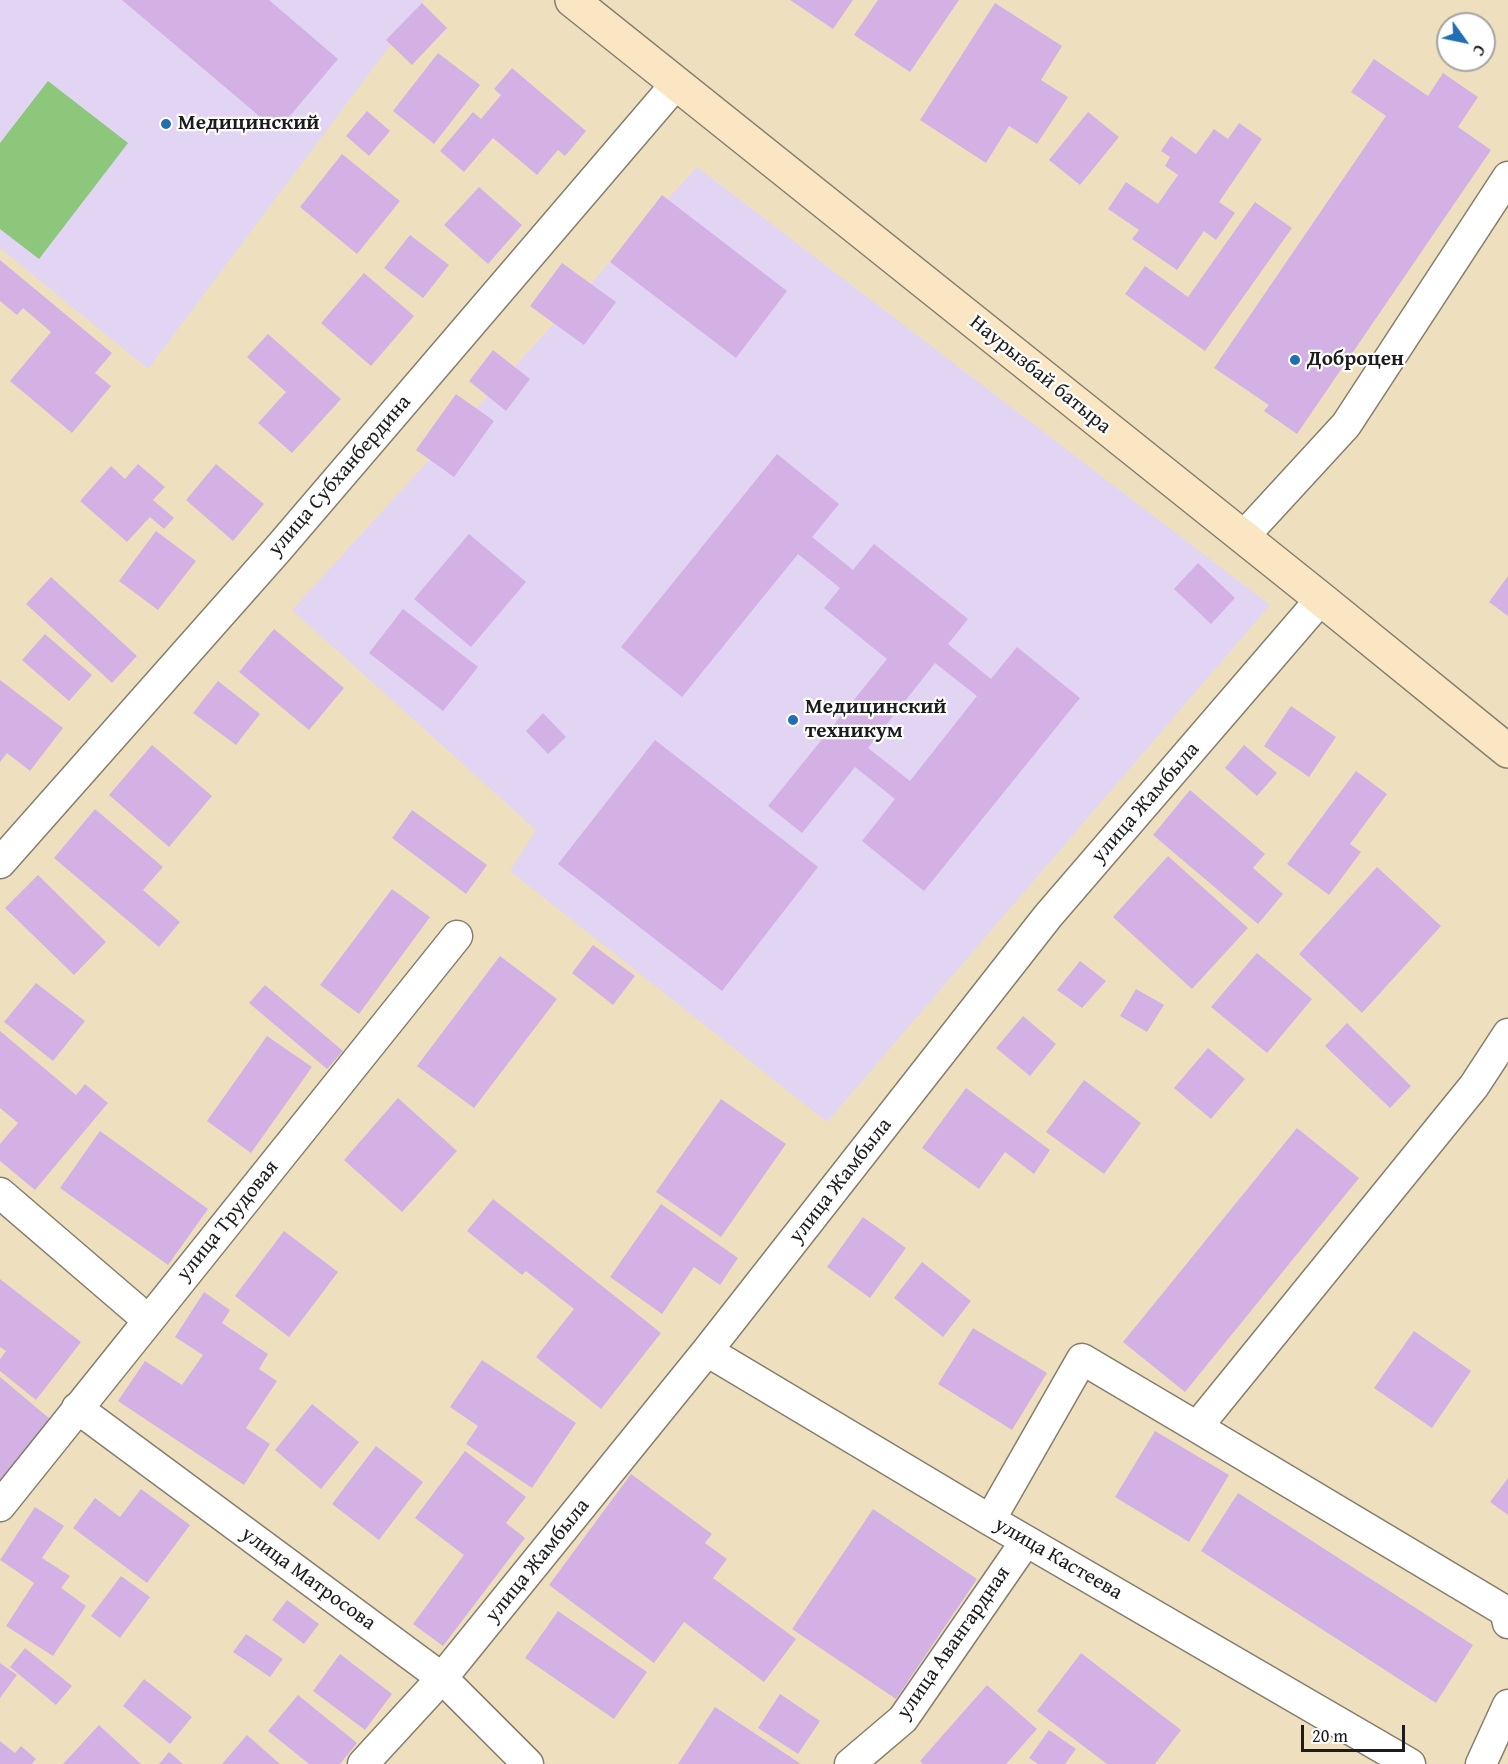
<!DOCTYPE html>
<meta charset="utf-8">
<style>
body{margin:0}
#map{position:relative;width:1508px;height:1764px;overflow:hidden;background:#eee0bf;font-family:"Gentium Book Plus",serif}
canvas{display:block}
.north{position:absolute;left:1436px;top:12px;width:60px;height:60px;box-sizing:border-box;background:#fff;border:2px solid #a4a4a4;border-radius:50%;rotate:123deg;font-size:16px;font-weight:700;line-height:24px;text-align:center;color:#1c1c1c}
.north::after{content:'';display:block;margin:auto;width:21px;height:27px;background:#1f6fb2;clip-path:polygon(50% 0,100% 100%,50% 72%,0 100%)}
.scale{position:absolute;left:1301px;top:1725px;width:104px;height:27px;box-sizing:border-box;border:3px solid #1c1c1c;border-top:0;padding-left:8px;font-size:18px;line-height:21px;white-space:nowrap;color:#1c1c1c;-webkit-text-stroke:4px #fff;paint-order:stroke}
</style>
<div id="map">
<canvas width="1508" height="1764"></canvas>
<div class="north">С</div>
<div class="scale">20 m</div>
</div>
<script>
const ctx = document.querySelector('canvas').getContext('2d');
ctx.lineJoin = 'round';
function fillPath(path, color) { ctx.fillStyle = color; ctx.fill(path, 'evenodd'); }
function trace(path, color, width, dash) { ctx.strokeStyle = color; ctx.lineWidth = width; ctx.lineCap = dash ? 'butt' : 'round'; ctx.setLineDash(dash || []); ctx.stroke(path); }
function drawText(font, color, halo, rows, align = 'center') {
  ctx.font = font + ' "Gentium Book Plus",serif'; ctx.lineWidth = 4.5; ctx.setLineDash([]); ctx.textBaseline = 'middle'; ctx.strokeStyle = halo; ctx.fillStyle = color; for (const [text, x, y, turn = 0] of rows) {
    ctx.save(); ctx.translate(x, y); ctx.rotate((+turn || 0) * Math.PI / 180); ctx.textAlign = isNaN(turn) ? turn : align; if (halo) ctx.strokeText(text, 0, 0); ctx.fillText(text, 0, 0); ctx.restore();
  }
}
fillPath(new Path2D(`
 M0,0h424l-276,369 -148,-121z
 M697,167l573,438 -443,517 -317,-251 26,-41 -244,-220z`), '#e2d4f3');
fillPath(new Path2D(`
 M48,81l80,62 -89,116 -39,-30v-86z`), '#8cc77c');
fillPath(new Path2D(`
 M122,0h147l69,59 -61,72z
 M790,0h63l-20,29z
 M878,0h81l-49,72 -56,-37z
 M422,3l25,25 -35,37 -26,-25z
 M995,3l67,43 -21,34 27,17 -31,47 -28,-18 -23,37 -66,-43z
 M438,53l42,32 -46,59 -41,-33z
 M1374,59l54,37 15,-23 35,24 -20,30 33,23 -194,284 -33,-23 5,-6 -55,-37 172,-252 -35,-24z
 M512,68l74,63 -21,25 -7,-6 -21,25 -44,-37 -29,34 -24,-21 33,-39 8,7 20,-24 -7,-6z
 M367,111l23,20 -21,25 -23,-20z
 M1088,112l31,25 -39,48 -31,-25z
 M1239,123l23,16 -43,63 16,11 -19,27 -12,-9 -27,39 -45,-31 7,-9 -31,-21 18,-27 32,22 20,-29 -13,-9 5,-9 -9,-6 10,-15 25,18 18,-25 14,10z
 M342,154l58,47 -43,53 -57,-47z
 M479,187l43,38 -34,39 -44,-39z
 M662,195l125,96 -51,67 -126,-96z
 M1255,202l37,26 -87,123 -80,-57 20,-28 43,31z
 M410,235l39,30 -26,33 -39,-30z
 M0,260l112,93 -17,20 16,13 -39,47 -62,-52 41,-49 -28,-24 -6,7 -17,-14z
 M562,263l54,39 -32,43 -54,-39z
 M364,273l50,43 -43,50 -50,-43z
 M268,334l73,65 -49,54 -34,-30 28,-31 -39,-35z
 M493,350l37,29 -24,32 -37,-30z
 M456,394l38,27 -40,56 -38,-27z
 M777,454l62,50 -27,33 41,33 21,-26 94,75 -20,25 43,35 26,-32 63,51 -156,193 -62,-50 33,-42 -40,-32 -53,66 -34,-27 119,-147 -63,-51 16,-20 -42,-34 -116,143 -61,-50zM935,663l42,33 -67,85 -42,-33z
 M138,464l27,23 -12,13 21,18 -10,11 -14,-12 -23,25 -47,-41 31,-35 14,13z
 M216,464l48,40 -31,37 -47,-41z
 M156,531l40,30 -38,49 -39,-29z
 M469,534l57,48 -55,65 -57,-48z
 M1198,563l37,35 -24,26 -37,-35z
 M1508,576v40l-19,-14z
 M51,577l86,79 -25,27 -86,-79z
 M403,609l75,58 -35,44 -74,-58z
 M274,629l70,59 -35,42 -70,-58z
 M45,634l47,41 -23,26 -47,-41z
 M0,680l63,48 -33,43 -23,-18 -7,9z
 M218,681l42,33 -24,31 -43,-32z
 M1291,706l45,31 -27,40 -45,-31z
 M543,713l23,24 -18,17 -22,-23z
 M655,740l163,127 -96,124 -164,-127z
 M152,745l60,51 -43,51 -60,-52z
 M1244,745l33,28 -20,23 -32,-28z
 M1356,771l31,23 -37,50 11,8 -32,43 -42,-31z
 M1190,790l75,64 -12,14 30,26 -25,30 -105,-89z
 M95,809l68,58 -20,23 37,32 -21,25 -105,-89z
 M412,810l75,55 -21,29 -74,-56z
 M1168,856l80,72 -56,61 -79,-72z
 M1377,867l64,59 -79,87 -63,-59z
 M38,875l68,67 -32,33 -69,-67z
 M392,889l38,28 -71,97 -39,-29z
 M593,945l42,31 -22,29 -41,-32z
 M1257,953l55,46 -45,54 -56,-46z
 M500,956l57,43 -83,109 -57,-42z
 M1080,961l26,20 -24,27 -25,-18z
 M36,983l49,38 -32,40 -49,-39z
 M265,985l78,66 -16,18 -78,-66z
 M1136,989l28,16 -17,27 -27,-16z
 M1023,1016l33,28 -26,32 -34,-28z
 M1347,1023l64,63 -21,22 -65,-62z
 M0,1031l76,64 9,-11 23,19 -73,87 -35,-29v-17l18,-21 -18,-15z
 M267,1036l45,31 -61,86 -44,-32z
 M1208,1048l37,31 -34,40 -37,-31z
 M1084,1080l57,43 -37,51 -58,-42z
 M966,1088l84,62 -16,24 -29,-22 -26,37 -57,-41z
 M398,1098l59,53 -55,61 -58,-52z
 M721,1099l65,45 -65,93 -65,-45z
 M1297,1128l62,50 -174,214 -62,-50z
 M100,1131l108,78 -40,56 -108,-77z
 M493,1199l168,134 -60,76 -65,-52 38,-48 -48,-38 -4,4 -55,-44z
 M661,1204l77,54 -18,27 -26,-18 -32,47 -52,-37z
 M863,1217l43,31 -36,50 -43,-31z
 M284,1231l54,41 -49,65 -54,-41z
 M922,1262l49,39 -28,36 -49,-39z
 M0,1279l81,63 -45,58 -36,-29v-12l6,-8 -6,-4z
 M204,1292l26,18 -8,13 46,31 -9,15 18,12 -31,47 24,16 -26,41 -126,-84 27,-40 37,24 21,-30 -28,-18z
 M973,1328l74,45 -35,57 -74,-46z
 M1414,1331l57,40 -39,57 -58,-40z
 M482,1360l94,63 -44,65 -66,-44 12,-18 -28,-19z
 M0,1377l50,42 -50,61z
 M312,1404l47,38 -38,47 -46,-39z
 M1155,1431l74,44 -40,67 -74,-45z
 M376,1446l47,36 -44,58 -47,-36z
 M465,1451l61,46 -20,26 19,15 -82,108 -30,-22 51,-69 -49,-37z
 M631,1474l81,60 -7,9 22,16 -14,19 83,61 -32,43 -80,-60 -30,41 -105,-78z
 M1508,1478v37l-18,-13z
 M141,1489l49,36 -43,58 -74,-55 22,-30 25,19z
 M1238,1493l235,152 -37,58 -235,-152z
 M35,1507l29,19 -22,32 28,18 -9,12 25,18 -33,50 -47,-30 28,-43 -34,-23z
 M873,1509l104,70 -81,120 -104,-70z
 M121,1576l29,21 -30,41 -29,-22z
 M287,1600l32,24 -15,20 -32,-24z
 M558,1611l89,61 -33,47 -89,-61z
 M246,1634l37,25 -13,18 -37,-25z
 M25,1648l47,38 -16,19 -46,-38z
 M1081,1653l100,77 -26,34h-48l-70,-53z
 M340,1654l52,40 -27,36 -52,-39z
 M0,1663l17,12 -17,23z
 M144,1679l48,38 -22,27 -47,-38z
 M987,1685l50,44 -31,35h-83l-3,-3z
 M780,1694l40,27 -22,33 -40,-26z
 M298,1695l59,48 -17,21h-31l-41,-33z
 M715,1707l86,57h-123z
 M99,1725l42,39h-78z
 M1049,1730l27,19 -11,15h-27l-9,-6z
 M247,1735l33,29h-58z
 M0,1741l15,12 6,-7 15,13 -4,5h-32z
 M169,1752l14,12h-24z`), '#d4b1e4');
const minor = new Path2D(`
 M1243,537l103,-112 162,-248
 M0,863l278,-314 398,-465
 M0,1193l148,127
 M707,1351l283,169 420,244
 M77,1408l365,270 86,86
 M1197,1427l308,184 3,12
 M0,1506l457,-570
 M990,1520l92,-161 115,68 277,-341 34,-52
 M363,1764l79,-86 265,-327 341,-435 273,-317
 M850,1764l53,-45 123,-178
 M1481,1764l27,-59`);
const secondary = new Path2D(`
 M572,0l749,599 187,152`);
trace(minor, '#857e6e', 33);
trace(secondary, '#857e6e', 36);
trace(minor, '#fff', 30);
trace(secondary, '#fbe6c4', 33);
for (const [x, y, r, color] of [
 [166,124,6,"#1f6fb2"],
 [1295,360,6,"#1f6fb2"],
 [793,720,6,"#1f6fb2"]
]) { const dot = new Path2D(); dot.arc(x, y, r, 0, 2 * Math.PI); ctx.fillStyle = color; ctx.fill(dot); trace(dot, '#fff', 2); }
drawText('bold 21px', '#1c1c1c', '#fff', [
 ["Медицинский",178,124],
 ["Доброцен",1307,360],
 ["Медицинский",805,708],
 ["техникум",805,732]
], 'left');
drawText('21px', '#1c1c1c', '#fff', [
 ["Наурызбай батыра",1040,375,39],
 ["улица Субханбердина",340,476,-49],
 ["улица Жамбыла",1146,803,-49],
 ["улица Жамбыла",841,1181,-52],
 ["улица Трудовая",228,1221,-51],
 ["улица Кастеева",1058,1559,30],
 ["улица Жамбыла",538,1561,-51],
 ["улица Матросова",308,1579,36],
 ["улица Авангардная",954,1643,-55]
]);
</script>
